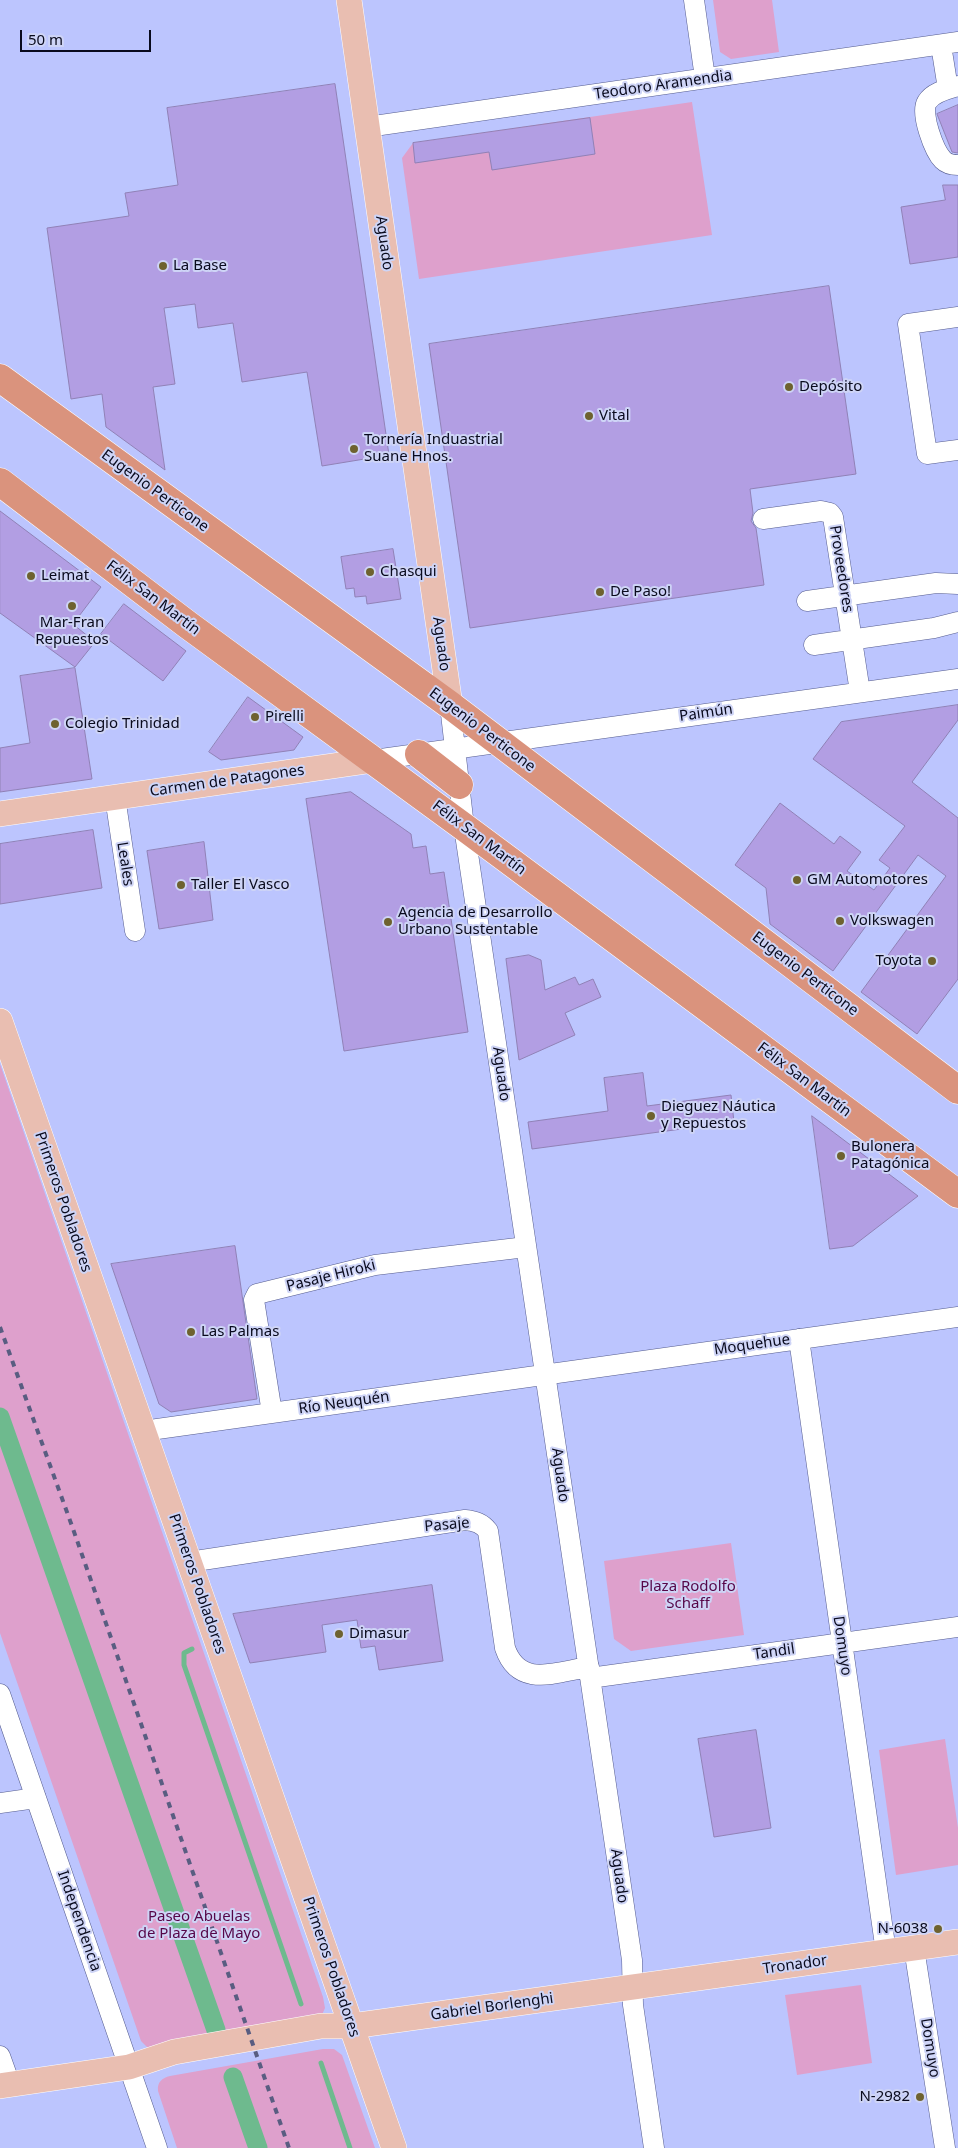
<!DOCTYPE html>
<meta charset="utf-8">
<style>
body{margin:0}
#map{position:relative;width:958px;height:2148px;overflow:hidden;background:#bcc5fe;font-family:"Noto Sans",sans-serif}
canvas{display:block}
.scale{position:absolute;left:20px;top:30px;width:131px;height:22px;box-sizing:border-box;border:2px solid #090a1d;border-top:0;padding-left:6px;font-size:15px;line-height:18px;white-space:nowrap;color:#090a1d;-webkit-text-stroke:4px #ced4f6;paint-order:stroke}
</style>
<div id="map">
<canvas width="958" height="2148"></canvas>
<div class="scale">50 m</div>
</div>
<script>
const ctx = document.querySelector('canvas').getContext('2d');
ctx.lineJoin = 'round';
function fillPath(path, color) { ctx.fillStyle = color; ctx.fill(path, 'evenodd'); }
function trace(path, color, width, dash) { ctx.strokeStyle = color; ctx.lineWidth = width; ctx.lineCap = dash ? 'butt' : 'round'; ctx.setLineDash(dash || []); ctx.stroke(path); }
function drawText(font, color, halo, rows, align = 'center') {
  ctx.font = font + ' "Noto Sans",sans-serif'; ctx.lineWidth = 4; ctx.setLineDash([]); ctx.textBaseline = 'middle'; ctx.strokeStyle = halo; ctx.fillStyle = color; for (const [text, x, y, turn = 0] of rows) {
    ctx.save(); ctx.translate(x, y); ctx.rotate((+turn || 0) * Math.PI / 180); ctx.textAlign = isNaN(turn) ? turn : align; if (halo) ctx.strokeText(text, 0, 0); ctx.fillText(text, 0, 0); ctx.restore();
  }
}
fillPath(new Path2D(`
 M713,0h59l7,52 -48,7 -11,-7z
 M692,102l20,133 -293,44 -17,-121 11,-15z
 M0,1064l323,933 2,11 -4,9 -173,31 -7,-7 -141,-408z
 M731,1543l13,92 -113,16 -17,-12 -10,-78z
 M945,1739l13,89v37l-62,10 -17,-125z
 M861,1985l11,78 -75,12 -12,-80z
 M323,2049h11l8,6 33,93h-198l-19,-57c-1,-9 4,-13 12,-15z`), '#dea0cc');
trace(new Path2D(`
 M192,1649l-8,4v12l117,339
 M321,2063l29,85`), '#6eba8e', 5);
trace(new Path2D(`
 M0,1417l216,613
 M233,2077l25,71`), '#6eba8e', 19);
const building = new Path2D(`
 M335,84l54,371 -67,11 -15,-94 -65,10 -9,-59 -35,5 -3,-24 -31,4 11,76 -22,3 12,83 -59,-43 -4,-33 -31,5 -24,-171 82,-12 -4,-23 53,-8 -11,-77z
 M958,105v48l-6,-1 -15,-38z
 M590,118l5,36 -103,16 -3,-18 -74,11 -2,-20z
 M943,185h15v72l-48,7 -9,-57 44,-7z
 M829,286l27,188 -106,15 3,24 -2,8 5,7 8,57 -294,43 -41,-284z
 M0,511l101,76 -28,37 22,18 -20,25 -75,-54z
 M393,549l8,50 -34,5 -1,-8 -11,1 -1,-9 -8,1 -5,-32z
 M124,604l62,47 -23,30 -62,-47z
 M75,668l17,111 -92,13v-44l30,-5 -10,-67z
 M248,697l55,40 -9,13 -73,10 -12,-8z
 M958,705v15l-46,62 46,36v161l-41,55 -56,-42 85,-116 -28,-21 -85,116 -63,-47 -4,-36 -31,-23 45,-62 54,41 6,-8 21,16 -14,19 27,19 16,-22 -11,-8 26,-34 -92,-67 28,-37z
 M351,792l60,42 2,14 13,-2 4,28 14,-2 24,160 -124,19 -38,-252z
 M93,830l9,58 -102,16v-60z
 M204,842l9,78 -54,9 -12,-78z
 M529,955l12,5 4,30 30,-13 4,8 14,-6 8,18 -36,16 10,22 -56,25 -13,-101z
 M643,1073l4,33 84,-11 3,27 -202,27 -4,-27 80,-11 -4,-33z
 M812,1116l106,80 -65,50 -23,3z
 M235,1246l22,153 -86,13 -12,-8 -48,-140z
 M432,1585l11,76 -64,9 -4,-24 -14,2 -4,-28 -35,5 4,27 -76,11 -17,-49z
 M756,1730l15,98 -57,9 -16,-98z`);
fillPath(building, '#b29ee3');
trace(building, '#9081b6', 1);
const minor = new Path2D(`
 M694,0l11,78
 M941,45l7,44
 M958,86c-10,3 -25,6 -31,16 -7,11 7,49 16,58 4,4 10,5 15,5
 M367,127l591,-85
 M958,317l-50,7 19,130 31,-4
 M763,519l58,-8 9,2 3,4 27,175
 M807,601l129,-18 22,1
 M814,645l120,-17 24,-6
 M450,705l14,122 168,1133 1,45 21,143
 M374,760l584,-81
 M115,797l20,134
 M799,1339l87,613
 M272,1413l-18,-113 3,-6 118,-29 151,-18
 M143,1431l815,-114
 M189,1562l276,-42c10,1 17,3 23,11l17,117c14,41 51,24 84,19
 M590,1678l368,-51
 M0,1694l157,454
 M0,1803l36,-5
 M914,1948l31,200
 M0,2056l10,28`);
const major = new Path2D(`
 M349,0l101,705
 M0,814l374,-54
 M0,1021l394,1127
 M0,2086l129,-19 45,-15 147,-26h31l606,-84`);
const highway = new Path2D(`
 M0,378l450,327 508,385
 M0,482l188,143 276,202 494,367
 M419,754l40,31`);
trace(minor, '#555c8e', 21);
trace(major, '#fff', 26);
trace(highway, '#fff', 29);
trace(minor, '#fff', 20);
trace(major, '#e9beb1', 25);
trace(highway, '#da937d', 28);
trace(new Path2D(`
 M0,1327l72,199 217,622`), '#595d81', 4, [6, 6]);
for (const [x, y, r, color] of [
 [163,266,5,"#6e622f"],
 [789,387,5,"#6e622f"],
 [589,416,5,"#6e622f"],
 [354,449,5,"#6e622f"],
 [370,572,5,"#6e622f"],
 [31,576,5,"#6e622f"],
 [600,592,5,"#6e622f"],
 [72,606,5,"#6e622f"],
 [255,717,5,"#6e622f"],
 [55,724,5,"#6e622f"],
 [797,880,5,"#6e622f"],
 [181,885,5,"#6e622f"],
 [840,921,5,"#6e622f"],
 [388,922,5,"#6e622f"],
 [932,961,5,"#6e622f"],
 [651,1116,5,"#6e622f"],
 [841,1156,5,"#6e622f"],
 [191,1332,5,"#6e622f"],
 [339,1634,5,"#6e622f"],
 [938,1929,5,"#6e622f"],
 [920,2097,5,"#6e622f"]
]) { const dot = new Path2D(); dot.arc(x, y, r, 0, 2 * Math.PI); ctx.fillStyle = color; ctx.fill(dot); trace(dot, '#ced4f6', 2); }
drawText('15px', '#090a1d', '#ced4f6', [
 ["Teodoro Aramendia",663,85,-8],
 ["Aguado",384,243,82],
 ["Eugenio Perticone",155,491,36],
 ["Proveedores",841,569,81],
 ["Félix San Martín",153,598,37],
 ["Aguado",441,644,82],
 ["Paimún",706,713,-8],
 ["Eugenio Perticone",482,730,37],
 ["Carmen de Patagones",227,781,-8],
 ["Félix San Martín",479,838,37],
 ["Leales",125,864,81],
 ["Eugenio Perticone",805,974,37],
 ["Aguado",501,1074,82],
 ["Félix San Martín",804,1080,37],
 ["Primeros Pobladores",63,1202,71],
 ["Pasaje Hiroki",331,1276,-14],
 ["Moquehue",752,1345,-8],
 ["Río Neuquén",344,1403,-8],
 ["Aguado",560,1475,82],
 ["Pasaje",447,1525,-5],
 ["Primeros Pobladores",197,1584,71],
 ["Domuyo",842,1646,82],
 ["Tandil",774,1652,-8],
 ["Aguado",619,1876,82],
 ["Independencia",79,1921,71],
 ["Tronador",795,1965,-8],
 ["Primeros Pobladores",331,1967,71],
 ["Gabriel Borlenghi",492,2007,-8],
 ["Domuyo",930,2048,81]
]);
drawText('15px', '#090a1d', '#ced4f6', [
 ["La Base",173,266],
 ["Depósito",799,387],
 ["Vital",599,416],
 ["Tornería Induastrial",364,440],
 ["Suane Hnos.",364,457],
 ["Chasqui",380,572],
 ["Leimat",41,576],
 ["De Paso!",610,592],
 ["Mar-Fran",72,623,"center"],
 ["Repuestos",72,640,"center"],
 ["Pirelli",265,717],
 ["Colegio Trinidad",65,724],
 ["GM Automotores",807,880],
 ["Taller El Vasco",191,885],
 ["Agencia de Desarrollo",398,913],
 ["Urbano Sustentable",398,930],
 ["Volkswagen",850,921],
 ["Toyota",922,961,"right"],
 ["Dieguez Náutica",661,1107],
 ["y Repuestos",661,1124],
 ["Bulonera",851,1147],
 ["Patagónica",851,1164],
 ["Las Palmas",201,1332],
 ["Dimasur",349,1634],
 ["N-6038",928,1929,"right"],
 ["N-2982",910,2097,"right"]
], 'left');
drawText('15px', '#560648', '#ced4f6', [
 ["Plaza Rodolfo",688,1587],
 ["Schaff",688,1604],
 ["Paseo Abuelas",199,1917],
 ["de Plaza de Mayo",199,1934]
]);
</script>
